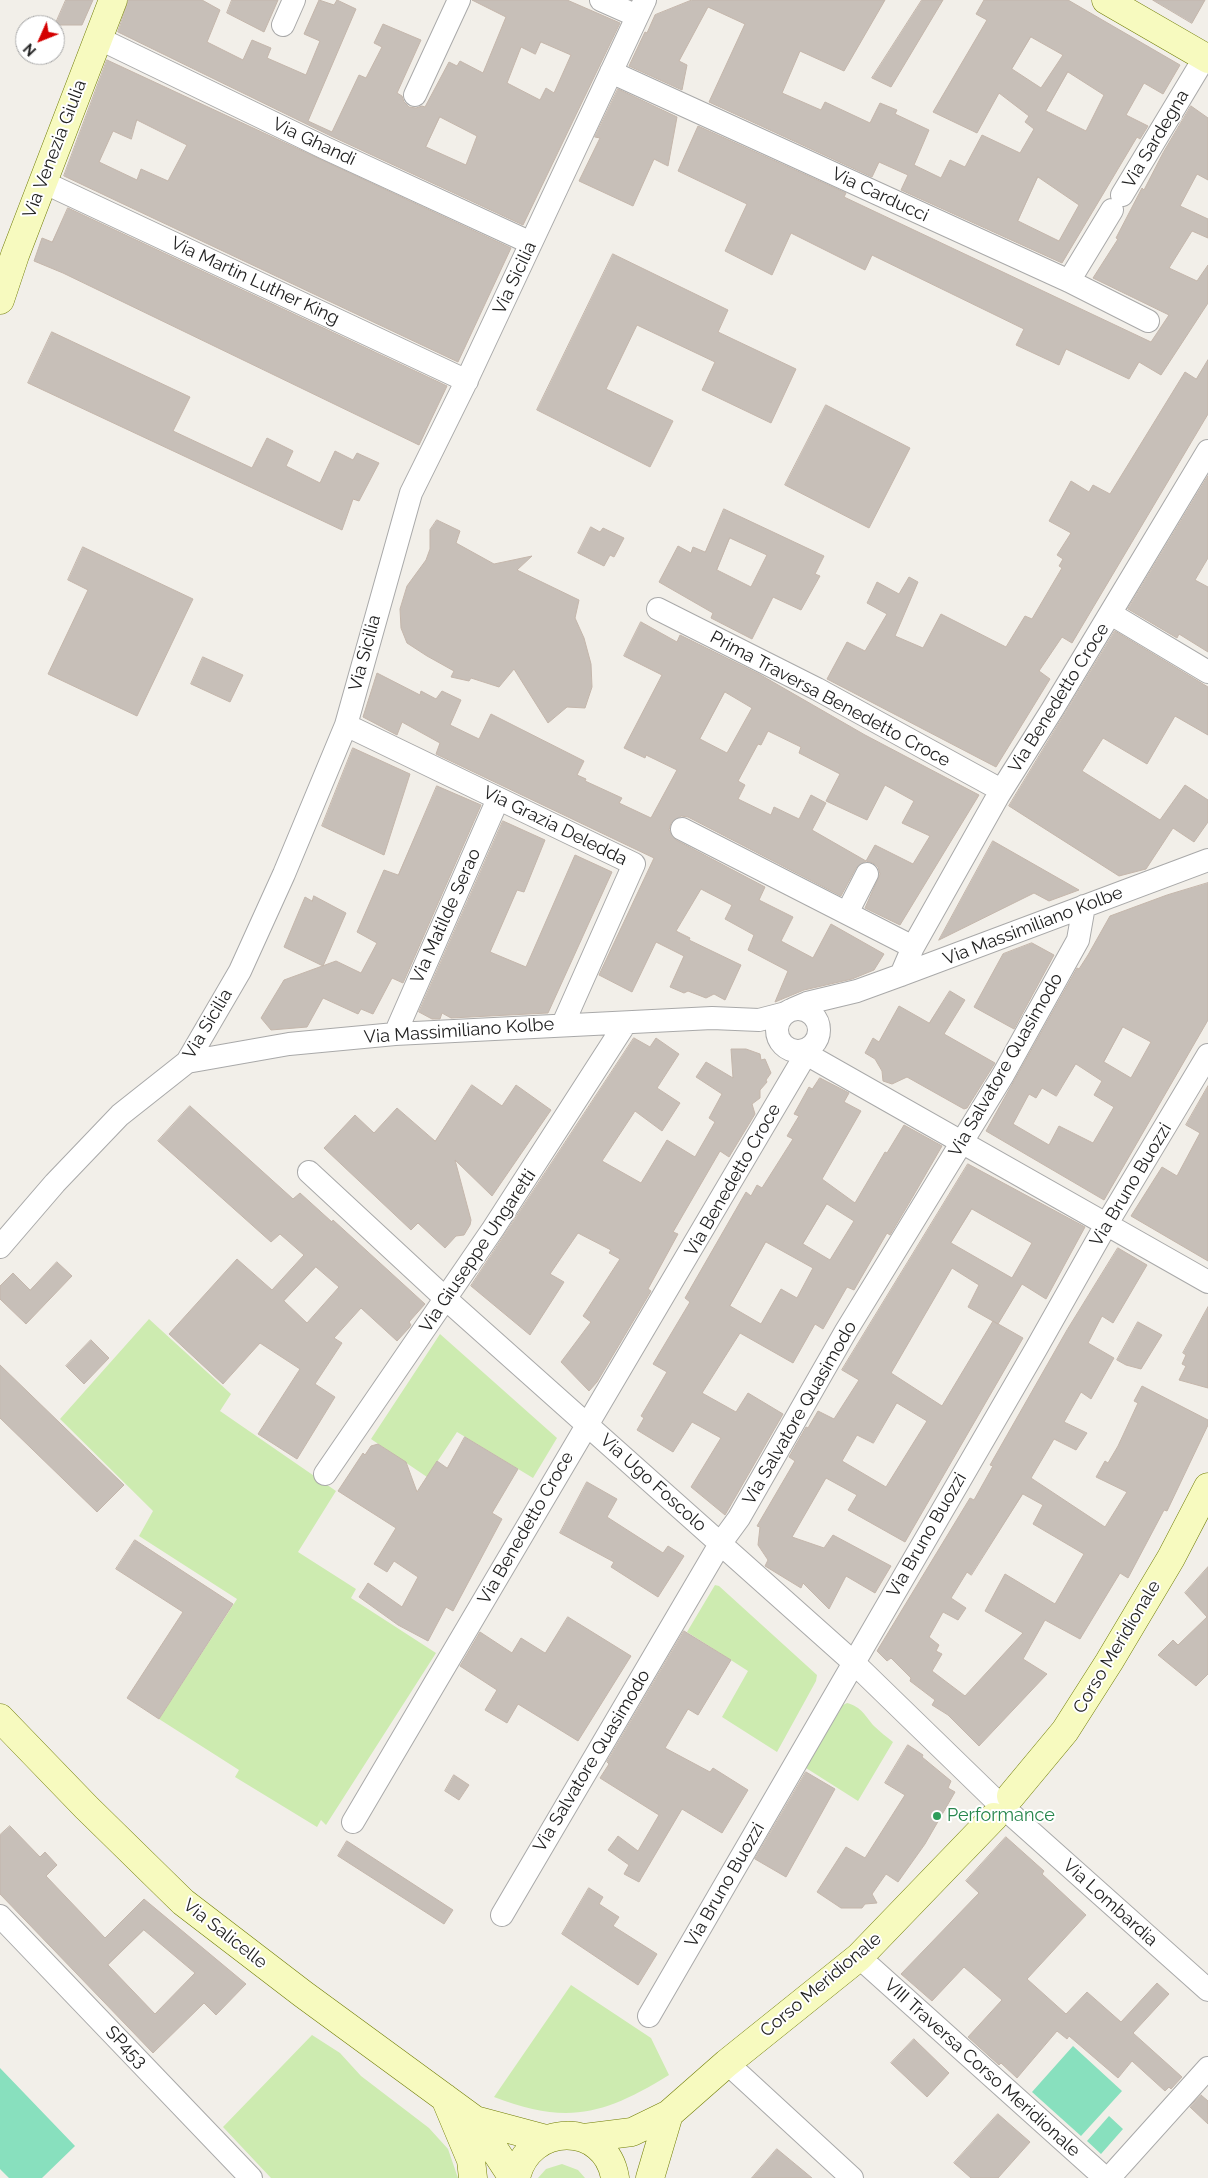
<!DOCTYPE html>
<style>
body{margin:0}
#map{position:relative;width:1208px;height:2178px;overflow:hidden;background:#f2efe9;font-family:Raleway,sans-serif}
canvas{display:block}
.north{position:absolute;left:15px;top:15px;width:50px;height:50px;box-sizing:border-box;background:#fff;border:1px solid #a7a7a7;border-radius:50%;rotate:226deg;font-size:14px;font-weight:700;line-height:20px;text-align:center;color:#222}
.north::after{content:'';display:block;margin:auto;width:18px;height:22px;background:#d40000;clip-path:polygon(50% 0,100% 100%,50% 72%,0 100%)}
</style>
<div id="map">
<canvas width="1208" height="2178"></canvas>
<div class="north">N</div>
</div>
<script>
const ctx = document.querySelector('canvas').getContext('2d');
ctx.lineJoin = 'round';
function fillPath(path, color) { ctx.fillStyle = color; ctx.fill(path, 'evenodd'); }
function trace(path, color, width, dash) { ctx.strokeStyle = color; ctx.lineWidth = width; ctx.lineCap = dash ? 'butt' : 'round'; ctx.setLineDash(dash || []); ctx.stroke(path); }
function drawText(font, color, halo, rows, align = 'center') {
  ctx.font = font + ' Raleway,sans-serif'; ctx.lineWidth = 4; ctx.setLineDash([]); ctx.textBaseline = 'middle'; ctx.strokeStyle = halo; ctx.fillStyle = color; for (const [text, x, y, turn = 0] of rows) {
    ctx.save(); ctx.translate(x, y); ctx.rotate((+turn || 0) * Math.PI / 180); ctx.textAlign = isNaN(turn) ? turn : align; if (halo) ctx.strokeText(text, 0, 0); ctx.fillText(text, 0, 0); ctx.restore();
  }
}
fillPath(new Path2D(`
 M149,1319l82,75 -11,17 116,80 -38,61 58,37 -5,9 85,55 -110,172 -5,-5 -4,7 -82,-50 4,-7 -80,-51 78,-120 -98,-63 14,-25 -93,-92z
 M440,1334l117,104 -24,40 -76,-46 -30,45 -56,-38z
 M715,1585l4,1 98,89 -1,6 -39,71 -55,-35 26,-46 -61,-39z
 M847,1703c15,4 18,13 27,23 6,6 13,11 19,16l-35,59 -52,-33 37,-63z
 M571,1985l80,53 18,37c-65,40 -102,50 -175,22z
 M312,2035l28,18 21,23 68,52 19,21 10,29h-187l-48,-51z
 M562,2164l16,6 7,8h-47l8,-9z`), '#cdebb0');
fillPath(new Path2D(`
 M1073,2046l49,45 -41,45 -49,-44z
 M0,2068l75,78 -33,32h-33l-9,-9z
 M1109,2116l14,13 -22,25 -14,-13z`), '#88e0be');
const building = new Path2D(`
 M66,0h27l-11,25h-27z
 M129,0h73l18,10 -13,32 36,18 9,-20 19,8 -4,10 39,17 14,-34 -16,-7 15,-34 15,5 3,-5 19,9 -48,112 24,11 27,-57 7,3 16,-31 -8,-4 9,-19 38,16 -24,53 5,3 2,6 5,5 7,1 6,-2 3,1 24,-45 8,4 3,-5 23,12 23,-56 -34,-17h95l53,23 -97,202 -192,-89 -213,-104zM541,42l30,13 -17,38 -8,-5 -6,12 -33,-17 14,-36 14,7zM440,117l37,19 -11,29 -40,-18z
 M232,0h46l-14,32 -37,-19z
 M692,0h193l-41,71 -44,-20 -18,42 39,17 4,-8 45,21 10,-20 17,7 -2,4 34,16 -15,35 27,13 9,-18 15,7 17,-32 38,18 14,-24 -9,-7 4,-6 -30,-23 -22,40 -44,-21 54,-92 -11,-6 8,-14h84l112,65 -17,29 -19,-11 -18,32 22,11 -8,13 -3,-2 -75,126 -161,-73 7,-15 -29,-13 -7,15 -163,-75 36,-78 -37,-17 -29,54 8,4 -5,25 -53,-24 16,-34 2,1 8,-18zM1031,37l32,18 -22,33 -29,-19zM1068,72l36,23 -18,36 -40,-20zM1038,177l41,28 -20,36 -41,-20z
 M922,0h21l-52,87 -19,-9z
 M1153,0h52l-13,23z
 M107,60l404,188 -53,114 -394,-186zM137,120l50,25 -19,36 -27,-12 -4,11 -38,-18 14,-31 18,8z
 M618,89l59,28 -9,49 -14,-7 -21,47 -54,-25 21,-43 -5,-1z
 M1191,106l17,12v62l-11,-6 -17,32 28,13v19l-16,-7 -23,37 28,13 11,-16v38l-47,72 -22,-13 -10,17 -63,-30 -7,16 -43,-20 8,-16 -152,-74 -7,15 -74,-37 -19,42 -47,-24 22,-47 -69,-33 20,-45 148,67 -2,4 307,145 18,-27 -76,-37 25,-39 -2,-1 26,-50 2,2 19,-37z
 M68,208l379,178 -28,59 -356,-172 -29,-12 8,-23 10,4z
 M613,254l115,56 -10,22 78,37 -25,54 -69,-33 13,-28 -78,-37 -31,64 67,32 -23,46 -113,-57z
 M52,332l138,65 -17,34 79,37 15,-30 26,13 -7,15 34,17 15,-32 18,9 4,-7 22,10 -20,38 -6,-2 -11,31 -314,-147z
 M1208,360v54l-136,229 -10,-6 -23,34 11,8 -54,88 -169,-88 20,-37 18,9 22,-37 -20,-11 10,-21 22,12 10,-17 9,5 -23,54 28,12 18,-34 65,33 19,-31 7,3 30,-51 -3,-2 4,-7 -6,-4 14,-22 -22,-12 22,-40 18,11 4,-7 17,9 75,-122 11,7z
 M826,405l84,43 -41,80 -84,-43z
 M1208,476v82l-13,22 13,7v65l-29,-18 -2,4 -49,-29z
 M724,509l100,47 -9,18 5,2 -19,34 -28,-13 -21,42 -41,-21 2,-5 -54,-31 19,-36 13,7 2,-6 12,5zM730,538l37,17 -16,32 -34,-17z
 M437,520l23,11 -4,12 38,21 38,-8 -15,14 62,30 -4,18 9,20 7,26 1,23 -7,21 -18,-1 -19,16 -34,-54 -15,18 -28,-9 -2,3 -18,-4 3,-6 -27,-15 -20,-13 -6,-15 -1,-19 7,-23 19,-26 4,-11v-19z
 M591,527l9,5 3,-4 21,10 -10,19 -4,-2 -6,11 -26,-13z
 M83,547l110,52 -56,117 -89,-42 40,-84 -20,-10z
 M641,622l36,20 3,-7 79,39 106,61 114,60 -79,130 -35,-17 15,-34 -2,-7 -5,-4 -7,-2 9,-16 38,19 17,-28 -28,-13 12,-22 -29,-16 -18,35 -41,-19 14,-27 -41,-21 2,-6 -33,-16 -7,14 -3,-1 -20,37 7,4 -7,14 33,16 3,-8 25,12 12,-24 15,8 -14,27 54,31 -10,7 -15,28 -153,-79 -7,-1 -10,7 -2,7 7,10 89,47 -6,13 34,17 -12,24 32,17 18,-34 53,30 -10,16 -22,9 -48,11 -29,12 13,-31 -40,-21 6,-15 -29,-16 7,-14 -31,-16 -25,42 14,7 -1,2 52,25 -16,35 -11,-6 -8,4 -18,-7 -4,2 -14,-6 14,-31 -28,-14 -24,50 -33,-17 55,-117 -218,-104 4,-11 -38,-21 -5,13 -34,-18 14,-44 43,22 1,-4 15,8 6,-8 19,9 -11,25 29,14 12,-25 93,47 -7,14 9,4 -1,2 37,17 -3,5 32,15 26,-48 -31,-15 -1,3 -21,-10 38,-73 -38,-19zM725,692l27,16 -25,45 -27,-14z
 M1115,631l93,56v48l-33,-19 -28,48 -44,-26 -21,33 78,49 25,-35 23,15v22l-14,20 -21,-14 -27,41 -27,7 -110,-70z
 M203,657l40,18 -13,27 -39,-18z
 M353,748l57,26 -26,81 -62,-29z
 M437,786l44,19 -78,178 -11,-5 -19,36 -12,-5 -3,5 -35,-16 -16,29 -36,3 -10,-12 23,-38 52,-19 25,12 16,-30 -20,-11 27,-62 14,5z
 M503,821l42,19 -21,52 -7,-2 -27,62 36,15 49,-112 37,17 -64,141 -97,5 -9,-5 -2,6h-8l-13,-7z
 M993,841l86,49 -30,11 -15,-8 -95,47z
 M1208,883v137l-104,180 -118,-69 91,-163 2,1 9,-14 22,-39 57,-21zM1123,1027l28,15 -20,36 -27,-16zM1076,1064l26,17 -8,14 20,12 -21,36 -34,-17 -10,19 -36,-21 16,-30 7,4 6,-10 14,8z
 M314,896l32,17 -23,53 -39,-19 21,-50 7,4z
 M1032,943l22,12 -40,74 -40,-22 29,-53z
 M950,991l15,9 -21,34 51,29 -28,45 -3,1 -57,-32 -15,7 -9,-3 -1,-10 -7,-12 -10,-6 8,-15 6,4 20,-36 30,17z
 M634,1038l16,9 6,-9 23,16 -22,34 23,15 -18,28 -27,-20 -33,50 39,22 26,-43 28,17 20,-35 -6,-4 13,-24 -26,-17 10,-15 27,16 -2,-29h15l14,5 1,6 4,-1 6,14 -5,7 1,2 -7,8v8l-8,6 3,10 -26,43 -9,-6 -47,81 5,2 -30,55 3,2 -54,91 -8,9 -28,-29 30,-40 -8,-6 37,-57 -11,-6 2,-3 -33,-17 -28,41 14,8 -34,53 -59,-49z
 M820,1078l29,15 -5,9 17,9 -39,68 33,24 30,-51 2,1 17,-28 38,21 -30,52 -22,37 -3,-2 -33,57 -7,-3 -24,42 -8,-5 -22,39 -53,-30 -38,60 34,19 12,-19 35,21 -58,101 -34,-28 30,-49 -29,-16 -19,30 -36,-22 7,-12 -3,-2 26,-44 -14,-8 37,-62 -5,-4 61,-106 5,4 6,-11 5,3 31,-49 -6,-3 12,-20 -5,-2 15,-27 3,2zM827,1204l27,17 -24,39 -27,-16zM766,1242l47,26 -16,30 -16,-9 -20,35 -31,-18z
 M472,1085l30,21 14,-21 35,25 -59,86 -37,-36 16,60 -1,5 -6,10 -8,1 -11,12 -27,-25 -7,7 -87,-82 31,-33 19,18 23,-25 38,33z
 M1208,1086v175l-77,-45 31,-49 15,9 23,-43 -14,-8z
 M190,1106l103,93 7,-6 32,29 1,-2 92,84 -16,18 2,3 -2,3 -12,13 -36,-33 -27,30 8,5 -27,41 20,13 -38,62 -39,-25 42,-65 -40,-26 -37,41 -54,-50 68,-75 35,31 32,-35 -24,-21 -9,8 -113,-101zM316,1267l23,20 -32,36 -23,-22z
 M968,1164l117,63 -39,72 -24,-15 -24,40 -30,-17 11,-22 -27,-17 -61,105 51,33 51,-85 30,17 -118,204 -57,-32 9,-15 -31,-17 -34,59 32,11 9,-13 58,31 -16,27 -29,-17 -17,33 -26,-26 -2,5 -36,-22 3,-6 -10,-15 2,-18 -3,-1 38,-65 -6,-4 17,-30 2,1 10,-17 16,8 25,-39 -17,-10zM972,1209l60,34 -20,35 -61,-35zM897,1403l30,18 -41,66 -44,-26 15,-26 16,8z
 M1118,1248l29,17 -34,58 -11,-7 -14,27 26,15 -23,41 -10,-7 -17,30 23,11 -11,17 -22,-11 -23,39 74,49 22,-35 -31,-15 9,-16 3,2 10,-17 20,-43 -4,-2 8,-15 66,34v5l-41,86 -3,-1 -36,68 -8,-5 -40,66 -35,-19 -22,39 24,15 -68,72 -31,-31 -16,-10 3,-5 -25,-19 1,-3 -20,-20 -4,3 -10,-10 93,-153 4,2 19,-34 -3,-1 77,-135zM1023,1494l20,11 -10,19 51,30 -29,50 -50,-30 -20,37 38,22 -58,63 -33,-25 10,-17 -6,-3 3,-6 -10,-8 14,-25 15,8 8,-12 -15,-10 16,-26 4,3z
 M57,1262l15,14 -46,48 -26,-25v-13l13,-13 17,17z
 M1208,1307v81l-29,-8 7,-14 -4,-2 4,-9 -3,-2z
 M1138,1322l24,13 -21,34 -15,-4 -9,-5z
 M91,1340l18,18 -25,26 -18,-18z
 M0,1365l124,120 -27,27 -97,-94z
 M465,1437l53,32 -26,44 10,6 -49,92 -7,-4 -18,34 -30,-16 -39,-28 9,-14 34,24 16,-30 -24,-16 -7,11 -13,-8 22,-36 -58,-37 25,-38 2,2 6,-9 7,-2 28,18 11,30 20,-31 10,7z
 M587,1482l30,17 -10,18 56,36 5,-7 16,10 -26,41 -47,-30 3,-5 -54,-29z
 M135,1540l98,64 -74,115 -32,-21 56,-86 -67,-43z
 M1208,1567v107l-12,12 -38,-31 15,-15 5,5 29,-28 -22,-24z
 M568,1617l63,39 -53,85 -60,-37 -11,19 -22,-13 12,-20 -37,-24 20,-34 32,21 9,-15 24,15z
 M684,1631l47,29 -33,55 -10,-6 -23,39 45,24 3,-4 35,22 -26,43 -40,-24 -43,73 -15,-8 5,-9 -21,-15 10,-14 20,15 21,-36 -59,-37 9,-14 -2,-2z
 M908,1745l15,10 -1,2 29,24 -3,7 7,4 -30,52 -27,38 -12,-8 -14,20 5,9 -12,1 -3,4h-21l-24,-16 29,-45 19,11 40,-63 -20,-12z
 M806,1772l29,17 -49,88 -31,-18z
 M454,1775l15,10 -10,15 -14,-9z
 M10,1826l30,31 5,-5 12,13 -11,11 59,62 39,-39 102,85 -30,31 -12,-12 -51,50 -153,-159v-59zM144,1930l51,43 -40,41 -47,-49z
 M1006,1837l38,34 -2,3 44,41 -59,64 39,35 21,-22 34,30 36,-39 12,11 -36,39 49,44 -11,12 -2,-2 -4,4 -33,-30 -14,17 -49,-42 -2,3 -10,-8 -40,47 -16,-15 -2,2 -31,-28 34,-37 -38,-33 -32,34 -31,-27 78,-81 -13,-12z
 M347,1841l106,69 -9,14 -106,-68z
 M589,1888l14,9 -4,7 20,13 -6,9 44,28 -19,31 -76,-51z
 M914,2039l35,34 -22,24 -36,-34z
 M1201,2095l7,6v23l-18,-17z
 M998,2114l32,28 -32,36h-27l-17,-15z
 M777,2149l35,29h-60z`);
fillPath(building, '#c7bfb8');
trace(building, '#c4b6ab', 1);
const street = new Path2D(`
 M601,0l36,16
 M283,25l11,-25
 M98,38l227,110 206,95
 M611,72l458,209 79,40
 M415,95l44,-95
 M43,182l424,199
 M1122,195l83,-138
 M1069,281l43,-71
 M658,609l159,80 184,101
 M1111,614l97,58
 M346,725l288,139 -71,160
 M682,829l231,118
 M847,913l20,-39
 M901,975l12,-28 85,-151 54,-86 156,-259
 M777 1030a21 21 0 1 1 42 0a21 21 0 1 1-42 0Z
 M793,1009l14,-6 50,-12 44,-16 307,-115
 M395,1034l103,-235
 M801,1051l407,231
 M187,1062l102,-18 106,-10 317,-16 47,2 27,-7
 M309,1172l137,127 407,363 140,136
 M0,1247l55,-64 65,-68 67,-53 53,-91 44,-97 62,-149 65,-232 53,-107 181,-386
 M325,1474l168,-245 132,-205
 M1013,1816l195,174
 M353,1822l453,-768
 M502,1915l218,-371 19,-26 107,-187 157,-256 75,-135 6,-34
 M0,1916l251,262
 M859,1957l246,221
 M649,2016l387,-667 70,-124 102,-170
 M727,2063l125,115
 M1109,2178l99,-110`);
const secondary = new Path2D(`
 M1106,0l102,59
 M0,300l15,-45 98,-255
 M0,1718l86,89 97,95 120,92 172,126 38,58
 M1011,1796l54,-65 44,-69 62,-104 37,-71
 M445,2098l26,62 2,18
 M475,2120l71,19
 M584,2138l48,-6 37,-18 58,-51 132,-106 135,-140
 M516,2178c12,-56 90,-57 99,0
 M650,2178l19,-64`);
trace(street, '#a9a9a9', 24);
trace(secondary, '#707d05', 29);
trace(street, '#fff', 22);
trace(secondary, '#f7fabf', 28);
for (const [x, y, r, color] of [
 [937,1816,5,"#2e9e5b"]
]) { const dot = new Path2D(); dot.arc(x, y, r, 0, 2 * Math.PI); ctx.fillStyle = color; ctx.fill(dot); trace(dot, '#fff', 2); }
drawText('18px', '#222', '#fff', [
 ["Via Sardegna",1156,139,-59],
 ["Via Ghandi",314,142,25],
 ["Via Venezia Giulia",55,149,-69],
 ["Via Carducci",880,195,25],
 ["Via Sicilia",515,278,-65],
 ["Via Martin Luther King",255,281,25],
 ["Via Sicilia",365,653,-75],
 ["Via Benedetto Croce",1059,698,-58],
 ["Prima Traversa Benedetto Croce",830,699,28],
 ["Via Grazia Deledda",555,826,26],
 ["Via Matilde Serao",446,916,-66],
 ["Via Massimiliano Kolbe",1033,926,-21],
 ["Via Sicilia",208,1024,-59],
 ["Via Massimiliano Kolbe",459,1031,-4],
 ["Via Salvatore Quasimodo",1006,1065,-60],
 ["Via Benedetto Croce",733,1180,-60],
 ["Via Bruno Buozzi",1131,1185,-59],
 ["Via Giuseppe Ungaretti",478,1251,-56],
 ["Via Salvatore Quasimodo",800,1413,-60],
 ["Via Ugo Foscolo",653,1483,42],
 ["Via Benedetto Croce",526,1528,-60],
 ["Via Bruno Buozzi",927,1535,-60],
 ["Corso Meridionale",1117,1647,-59],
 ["Via Salvatore Quasimodo",592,1761,-59],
 ["Via Bruno Buozzi",725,1885,-60],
 ["Via Lombardia",1110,1903,42],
 ["Via Salicelle",225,1934,38],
 ["Corso Meridionale",821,1985,-40],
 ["SP453",126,2047,46],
 ["VIII Traversa Corso Meridionale",982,2068,42]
]);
drawText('18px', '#27864d', '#fff', [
 ["Performance",947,1816]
], 'left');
</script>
